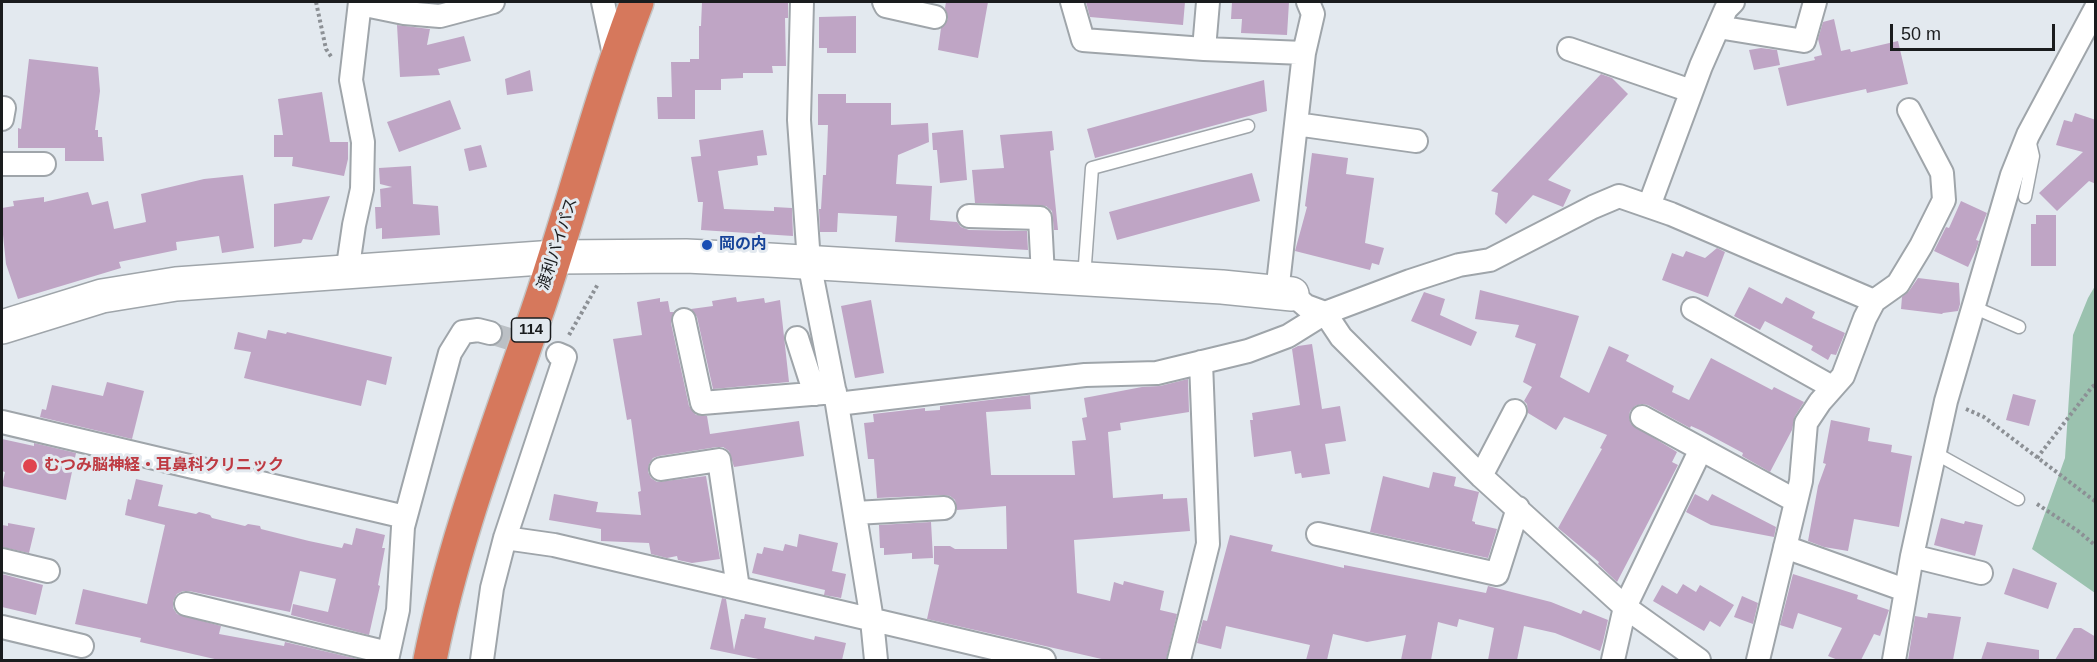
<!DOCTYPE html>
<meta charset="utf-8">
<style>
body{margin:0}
#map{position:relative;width:2097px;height:662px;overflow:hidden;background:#e3e9ef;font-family:Arial,sans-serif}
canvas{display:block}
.frame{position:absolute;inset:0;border:3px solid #1a1c1e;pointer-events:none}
.scale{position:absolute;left:1890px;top:24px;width:165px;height:27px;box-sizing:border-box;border:3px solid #1a1c1e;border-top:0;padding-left:8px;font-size:18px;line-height:21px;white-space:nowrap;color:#1a1c1e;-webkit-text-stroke:4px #e3e9ef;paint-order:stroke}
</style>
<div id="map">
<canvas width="2097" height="662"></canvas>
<div class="frame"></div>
<div class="scale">50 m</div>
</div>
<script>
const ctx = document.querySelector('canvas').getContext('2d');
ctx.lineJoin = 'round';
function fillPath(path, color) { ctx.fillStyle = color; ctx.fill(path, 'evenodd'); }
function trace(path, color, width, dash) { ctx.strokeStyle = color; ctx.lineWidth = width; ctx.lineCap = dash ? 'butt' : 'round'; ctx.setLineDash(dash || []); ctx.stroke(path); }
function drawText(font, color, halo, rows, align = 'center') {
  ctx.font = font + ' Arial,"Noto Sans JP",sans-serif'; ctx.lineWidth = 6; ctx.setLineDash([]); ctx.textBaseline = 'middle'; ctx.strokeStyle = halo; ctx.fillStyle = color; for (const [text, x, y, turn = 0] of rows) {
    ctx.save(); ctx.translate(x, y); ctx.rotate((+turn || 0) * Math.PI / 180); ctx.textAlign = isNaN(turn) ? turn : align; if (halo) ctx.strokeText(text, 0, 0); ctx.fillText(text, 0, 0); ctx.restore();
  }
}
fillPath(new Path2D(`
 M2095,286v307l-63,-44 33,-91 8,-123 15,-37z`), '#9bc2af');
fillPath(new Path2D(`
 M702,2h86v16h-3l1,48h-14l1,7h-30v5l-22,1v11h-26v29h-37l-1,-22h15l-1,-35h19v-3h9v-33h2z
 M946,2h42l-10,56 -40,-8 3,-22 7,-9 -3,-11z
 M1086,2h99l-2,23 -93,-8z
 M1232,2h57l-2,33 -46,-2 1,-14h-11z
 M856,16v37h-29v-5h-8v-31z
 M1834,19l7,32 9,-2 1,3 47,-11 10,43 -41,9 -1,-4 -79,17 -9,-38 37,-8 -1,-3 8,-2 -4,-16 5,-17z
 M397,25l33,4 -3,16 37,-9 7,25 -33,8 2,6 -40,2z
 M1761,48l16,2 3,15 -26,5 -5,-20z
 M29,59l69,8 2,24 -5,39h3v7h4l2,24h-39v-13h-47v-20l3,1z
 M530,70l3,21 -26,4 -2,-16z
 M1601,74l11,4 16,16 -80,86 23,10 -8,17 -30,-12 -27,29 -11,-10 3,-21 -7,-2z
 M1264,80l3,31 -172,47 -8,-29z
 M322,92l8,50h18v17l-4,17 -52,-10 1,-9h-19v-22h9l-5,-36z
 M818,94h28v9h45v22l37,-2 1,19 -31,13 -2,29 36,2 -2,34 27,2 4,5 8,3 58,1 1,19 -133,-8 2,-26 -59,-3 -1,19h-17l-1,-23h2l2,-34h3l2,-50h-10z
 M450,100l11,29 -62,23 -12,-30z
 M2075,113l21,7v64l-7,-3 -32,30 -18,-18 44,-41 -27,-7 8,-25 8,2z
 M763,130l4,25 -10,1 1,9 -40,6 6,38 50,2v-4l18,1 1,28 -92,-6 2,-28h-5l-7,-45 10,-1 -2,-16z
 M963,130l4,50 -27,3 -3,-33h-4l-1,-17z
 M1052,131l2,19 -4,1 8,79h-4l-2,-19 -6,-5 -71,-3 -3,-33 32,-2 -4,-33z
 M481,145l6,22 -18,4 -5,-22z
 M1312,153l36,5 -2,16 28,4 -9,65 19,5 -5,17 -7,-2 -2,7 -75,-19 12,-44 -2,-1z
 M411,166l2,38 25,2 2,29 -58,4v-11l-6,1 -1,-22h6l-1,-18 12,-2 -12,-3 -1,-16z
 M1252,173l8,28 -143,39 -8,-28z
 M243,175l11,73 -32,5 -3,-17 -43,6 1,8 -58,12 2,6 -103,31 -12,-35 -4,-39v-17l12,-2 -1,-5 31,-4v5l44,-10 4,13 16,-4 6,28 32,-7 -5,-28 63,-15z
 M330,196l-18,44 -9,-1 -2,4 -27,4v-43z
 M1961,201l26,12 -11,27 3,1 -3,9 -8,17 -34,-16 12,-24 3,1z
 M2036,215h20v51h-25v-42h5z
 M1717,248l8,4 -17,45 -46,-17 10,-27 11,4 3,-6 19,7z
 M1918,278l41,5 1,21 -2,7 -15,2 -1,1 -41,-5 1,-12 7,-6z
 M1749,287l33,17 4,-7 29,15 -3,6 33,15 -9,22 -5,-1 -3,6 -17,-10 2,-4 -48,-25 -5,9 -26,-14z
 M1480,290l99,26 -19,61 29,16 20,-47 20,9 -3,6 48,25 -2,6 17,8 22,-42 61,32 2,-3 30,15 -9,14 -3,14 -22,42 -28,-16 1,-3 -43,-23 -9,-4 -1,2 -42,-23 -7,-1 -6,2 -5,5 -1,6 2,7 46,28 -5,10 6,3 -61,117 -19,-18 1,-2 -41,-34 44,-79 -2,-1 7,-13 -43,-18 -8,13 -28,-17 -1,-9 -3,-3 8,-14 -9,-5 13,-38 -21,-7 4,-12 -44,-6z
 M1424,292l21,7 -5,16 37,17 -6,14 -60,-25z
 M736,297l1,5 27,-4 1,5 15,-3 9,82 -76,7 -16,-72 -6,-8 22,-3 -1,-5z
 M660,298v4l8,-1 2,11h4l-3,11 18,83 7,9 11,1 3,18 89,-13 5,35 -70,11 -5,-16 -6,-4h-6l-58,9 -6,2 -4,6 -1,8 3,6 6,4 49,-6 14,83 -28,4 -14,-3 -1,-4 -10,2 -16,-4 -2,-11 -48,-2v-12l-52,-9 5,-26 44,8 -2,10 45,3 -3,-23 3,-1 -10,-72 -4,1 -14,-81 29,-4 -5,-33z
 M871,300l13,73 -29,5 -14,-72z
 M268,330l18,4 1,-2 105,25 -6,28 -19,-5 -6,26 -117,-28 7,-26 -17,-3 4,-17 28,7z
 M1312,344l10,65 18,-3 6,35 -21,3 5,30 -28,4 -1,-5 -6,1 -4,-23 -37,6 -4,-37h3l-1,-7 48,-8 -8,-56 6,-3z
 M1188,379l1,33 -69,11 1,7 -13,2 5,66 50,-4v5l24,-1 3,33 -116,9 3,53 33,8 4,-19 9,3 1,-4 40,10 -4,19 17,4 -11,46h-60l-179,-41 12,-54 -5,-1v-18h16l5,3h52l-1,-43 -49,4 -2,-10 -5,-4 -7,-1 -66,3 -3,-39h-6l-4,-36 10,-1 -1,-8 52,-6v3l15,-1v-4l90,-11 1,14 -45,3 5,63h84l-3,-34 14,-1 -4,-22 5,-1 -3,-19 58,-11 18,-1z
 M107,382l37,9 -12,48 -92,-22 2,-8 4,1 6,-25 51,11z
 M2013,394l23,6 -7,26 -23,-6z
 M1831,420l39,8 -2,13 24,4 -1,7 21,4 -13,71 -45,-8 -6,32 -24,-4 -16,-6 10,-55 8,-22 -3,-1z
 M2,439l32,7v-3l42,10 -10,47 -64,-14 3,-14 -3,-1z
 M1433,472l23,5 -2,9 25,6 -7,29 3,1v2l22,5 -9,29 -118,-26 13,-56 46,12z
 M136,479l27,6 -5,21 38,8 3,-2 11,3 2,3 33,8 3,-2 12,2 1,3 48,12 33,7 2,-5 8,2 4,-17 29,7 -3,13h3l-7,37 2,1 -11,49 -78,-20 2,-11 35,8 8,-33 -36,-8 -10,41 -101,-21h-6l-6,3 -4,7v7l4,6 44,12 -2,8 65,12 1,-4 77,18h-143l-79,-18 1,-4 -66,-14 8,-35 64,15 18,-79 -40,-10 3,-16 3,1z
 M1695,494l13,7 4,-7 64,33 -2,10 -63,-12 -25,-13z
 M1941,518l23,6 1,-3 18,4 -8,31 -41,-11z
 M931,522l2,36 -21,1v-6l-28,2v-7h-4l-1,-23z
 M8,523l27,5 -6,25 -27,-6v-22l6,1z
 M799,534l39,9 -6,28 14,3 -5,24 -17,-3 1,-5 -73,-17 5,-20 5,1 2,-7 19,4 2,-7 12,3z
 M1230,535l43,10 -2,6 73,17v-3l142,28 2,-7 63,16 30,12 2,-4 25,10 -5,22 -3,9 -45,-18 -31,-7 -7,34h-29l6,-32 -35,-9 -2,8 -19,-5 -7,38h-30l5,-25 -39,7 -34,-8 -6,26h-21l4,-15 -84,-19 -5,23 -24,-6 6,-23 4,1z
 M2013,568l44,15 -9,26 -44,-15z
 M2,574l41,11 -7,30 -34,-8z
 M1793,574l65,21 -1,4 32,11 -9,26 -6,-2 -13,26h-23l-10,-4 14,-28 -44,-15 -5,16 -13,-4z
 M1683,584l13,8 4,-7 34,20 -14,22 -10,-6 -6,10 -51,-30 9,-16 15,9z
 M1742,596l16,7 -5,21 -19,-7z
 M722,598l4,1 8,51 7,-31h3l1,-5 21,4 -2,10 50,12 1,-4 31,7 -4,17h-79l-53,-11z
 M1928,613l33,4 -8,43h-45l7,-44 12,2z
 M2074,628h7l15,9v23h-41z
 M1987,642l52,8v10h-58z`), '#bfa5c5');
trace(new Path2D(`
 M490,333l68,21`), '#bbc0c5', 22, [22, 11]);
const lane = new Path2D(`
 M2025,197l8,-41 -4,-17
 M1084,278l8,-110 156,-42
 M1973,307l46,20
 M1935,453l83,46`);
const street = new Path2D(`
 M603,2l12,57
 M802,2l-3,118 10,142 28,142 35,216 4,40
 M884,2l2,4 49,11
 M1072,2l11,38 121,9 100,4
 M360,4l44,9 36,3 53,-14
 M1718,27l86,14 11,-39
 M1204,49l4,-47
 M1569,49l122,42
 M2,119l2,-11
 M1296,124l120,17
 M2,164h42
 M1649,206l52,-140 25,-57 7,-7
 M969,216l71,2 3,58
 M347,273l7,-48 8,-36 1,-47 -12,-62 9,-78
 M1277,293l27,-240 9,-39 -5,-12
 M1292,294l14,12 19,7 16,24 140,139 144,131 74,53
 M1693,309l139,78
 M684,320l18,83 133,-11
 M797,338l18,56
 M837,404l248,-29 72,-2 91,-22 40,-15 37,-23 85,-32 49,-16 31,-5 103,-53 26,-11 52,18 203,87
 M1642,417l154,84
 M2,422l403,95
 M661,469l58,-9 19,128
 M1481,476l34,-65
 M855,513l89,-5
 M1318,534l179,40 21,-66
 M505,538l49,7 490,115
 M1785,547l120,43
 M1912,556l69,17
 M2,560l46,11
 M186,604l202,49
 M2,627l80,19
 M387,660l11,-50 5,-83 47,-174 13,-21 15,-2 12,3
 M482,660l10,-72 13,-50 60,-181 -7,-3
 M1179,660l29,-116 -7,-182
 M1613,660l12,-53 76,-158
 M1758,660l43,-179 5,-58 14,-21 23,-26 22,-58 9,-17 24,-17 23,-38 23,-46 -2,-27 -33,-63
 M1894,660l18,-104 34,-155 66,-226 16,-40 68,-127`);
const secondary = new Path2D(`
 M2,327l100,-31 74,-12 379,-27 131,-1 83,4 453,27 70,7`);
const highway = new Path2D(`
 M430,660c24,-123 71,-241 111,-360 33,-99 59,-201 96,-298`);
trace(lane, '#9fa5aa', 15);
trace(street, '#9fa5aa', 26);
trace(secondary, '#9fa5aa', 36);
trace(highway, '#c3c4c4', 36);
trace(new Path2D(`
 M316,2l10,47 6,9
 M569,335l29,-51
 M1966,409l18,8 112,85
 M2037,458l55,-71 4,-3
 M2037,504l41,27 18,15`), '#8c9095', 4, [3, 3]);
trace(lane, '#fff', 12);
trace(street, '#fff', 22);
trace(secondary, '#fff', 33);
trace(highway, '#d6785c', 33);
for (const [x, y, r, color] of [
 [707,245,6,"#1a4fb4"],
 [30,466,8,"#e0444e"]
]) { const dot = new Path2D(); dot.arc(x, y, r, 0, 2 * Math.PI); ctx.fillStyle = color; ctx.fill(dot); trace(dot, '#e3e9ef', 2); }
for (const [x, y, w] of [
 [531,330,39]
]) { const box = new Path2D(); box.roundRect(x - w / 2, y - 12, w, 24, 4.5); ctx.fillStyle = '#e3e9ef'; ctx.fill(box); trace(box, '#1a1c1e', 1.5); }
drawText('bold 15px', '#1a1c1e', null, [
 ["114",531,330]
]);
drawText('16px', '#1a1c1e', '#e3e9ef', [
 ["渡利バイパス",558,244,-72]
]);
drawText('bold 16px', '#164399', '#e3e9ef', [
 ["岡の内",719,245]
], 'left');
drawText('bold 16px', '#be3a42', '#e3e9ef', [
 ["むつみ脳神経・耳鼻科クリニック",44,466]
], 'left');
</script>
